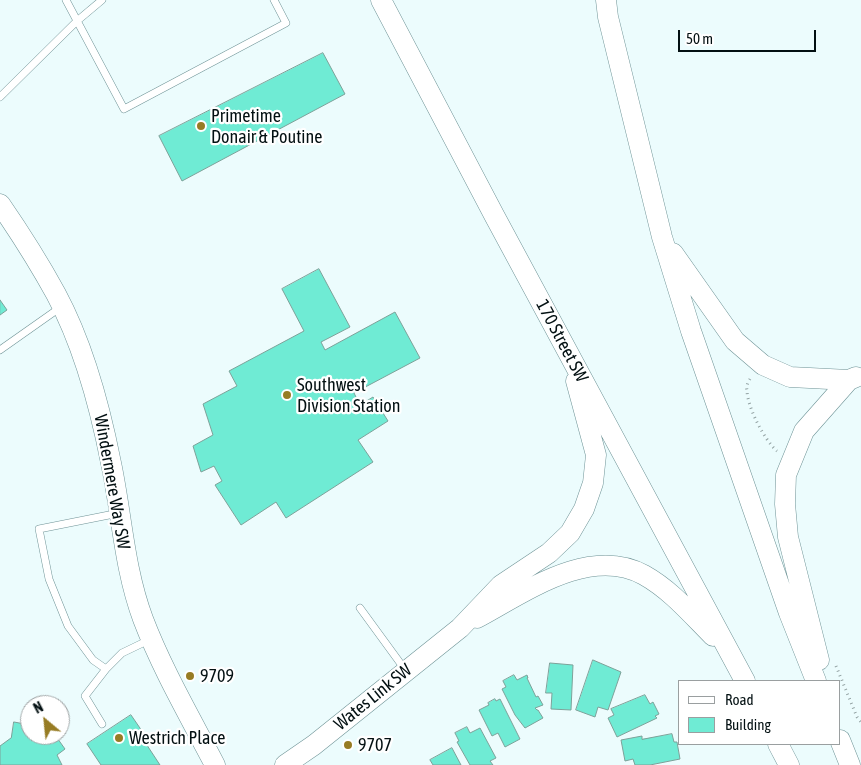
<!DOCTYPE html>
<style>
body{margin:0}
#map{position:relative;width:861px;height:765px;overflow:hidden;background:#ecfcfd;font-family:"Asap Condensed",sans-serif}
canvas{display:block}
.legend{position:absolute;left:678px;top:680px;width:162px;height:65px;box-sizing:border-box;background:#fff;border:1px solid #9a9fa0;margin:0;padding:6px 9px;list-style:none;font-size:15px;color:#031012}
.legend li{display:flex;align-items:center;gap:10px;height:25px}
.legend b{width:25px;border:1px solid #9a9fa0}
.north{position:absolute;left:20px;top:695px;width:50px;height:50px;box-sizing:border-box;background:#fff;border:1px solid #9a9fa0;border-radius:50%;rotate:332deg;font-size:14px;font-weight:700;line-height:20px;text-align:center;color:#031012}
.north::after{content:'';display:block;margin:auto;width:18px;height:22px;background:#977c24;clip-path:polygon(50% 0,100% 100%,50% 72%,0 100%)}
.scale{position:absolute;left:678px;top:30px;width:138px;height:22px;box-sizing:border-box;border:2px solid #031012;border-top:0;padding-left:6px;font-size:15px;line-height:18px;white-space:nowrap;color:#031012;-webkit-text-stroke:4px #fff;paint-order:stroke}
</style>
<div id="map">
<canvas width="861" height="765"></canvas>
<ul class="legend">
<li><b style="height:6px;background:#fff"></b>Road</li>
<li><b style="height:14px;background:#6febd4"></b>Building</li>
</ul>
<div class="north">N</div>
<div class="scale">50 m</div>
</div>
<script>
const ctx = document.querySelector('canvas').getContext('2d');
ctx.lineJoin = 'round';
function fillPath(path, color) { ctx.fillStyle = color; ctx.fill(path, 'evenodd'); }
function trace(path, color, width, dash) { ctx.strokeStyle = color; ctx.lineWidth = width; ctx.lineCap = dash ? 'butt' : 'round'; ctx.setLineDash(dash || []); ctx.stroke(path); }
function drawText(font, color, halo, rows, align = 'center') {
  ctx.font = font + ' "Asap Condensed",sans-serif'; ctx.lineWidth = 4.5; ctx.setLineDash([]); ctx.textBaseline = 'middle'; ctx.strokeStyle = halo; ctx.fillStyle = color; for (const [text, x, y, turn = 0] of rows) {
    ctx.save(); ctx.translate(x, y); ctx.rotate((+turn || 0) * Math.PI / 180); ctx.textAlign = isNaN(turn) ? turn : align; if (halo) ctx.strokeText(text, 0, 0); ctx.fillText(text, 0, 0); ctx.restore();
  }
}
const building = new Path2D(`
 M323,53l22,41 -163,87 -23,-45z
 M319,269l31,58 -29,15 4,8 70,-38 25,46 -66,35 6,12 13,-8 15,24 -30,19 15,22 -87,56 -10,-16 -35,23 -26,-40 7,-4 -8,-15 -13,6 -8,-26 20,-11 -10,-31 34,-18 -8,-15 75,-40 -22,-42z
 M0,300l7,10 -7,5z
 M593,660l28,12 -13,38 -10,-3 -3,10 -19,-7z
 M550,663l23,2 -2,45 -20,-1 1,-16h-6z
 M514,675l3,5 10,-5 1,3h-1l9,19 2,-1 5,9 -8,3 2,2h1l5,8 -18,10 -10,-13 -13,-26 4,-2 -3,-6z
 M645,695l5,9 3,-2 6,12 -4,2 2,2 -40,19 -9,-19 6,-3 -3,-6z
 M495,699l1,2 4,-2 20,40 -15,8 -7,-14 -6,3 -13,-26 10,-5 -1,-2z
 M131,715l11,16 -3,2 21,32h-59l-14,-21z
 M14,722l16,3v10h25l10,14 -8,6 5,10h-62v-19l11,-8z
 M467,727l3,6 10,-5 16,30 -6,3 3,4h-23l-13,-23 2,-1 -4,-8z
 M672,734l2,8h3l3,17 -30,6h-15l-2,-6 -8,2 -4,-21 21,-4v3z
 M452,748l9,17h-28l-3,-5z`);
fillPath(building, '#6febd4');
trace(building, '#7da199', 1);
const lane = new Path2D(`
 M66,0l58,109 162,-86 -12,-23
 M0,97l77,-76 25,-21
 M0,350l61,-43
 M360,608l46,63
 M106,669l16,-16 27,-13
 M102,724l-17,-28 21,-27 -13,-9 -25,-34 -19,-47 -10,-50 80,-16`);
const secondary = new Path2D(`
 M381,0l113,215 251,466
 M606,0l2,17 54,220 29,94 98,282 27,68
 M0,204c20,29 39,59 56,90 27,50 44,113 55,169 11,52 13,105 32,156 19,50 47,98 72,146
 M673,253l62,88 28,24 27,12 59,3 7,-3
 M477,618c47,-25 112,-73 167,-43 27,15 48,40 69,61
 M819,660l-31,-123 -3,-33 1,-29 18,-44 45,-51
 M840,740l10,25
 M778,744l11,21
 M285,765l29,-20 146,-117 41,-43 48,-32 21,-20 14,-24 9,-26 3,-28 -20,-74`);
trace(lane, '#6e9396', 8);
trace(secondary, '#6e9396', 21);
trace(new Path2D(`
 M750,379c-2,3 -4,8 -3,11 0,17 18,51 30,61
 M836,666l21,51 4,5`), '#91a0a1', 3, [1, 4]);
trace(lane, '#fff', 7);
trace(secondary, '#fff', 20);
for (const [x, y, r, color] of [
 [201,126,5,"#977c24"],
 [287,395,5,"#977c24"],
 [190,676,5,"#977c24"],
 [119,738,5,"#977c24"],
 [348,745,5,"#977c24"]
]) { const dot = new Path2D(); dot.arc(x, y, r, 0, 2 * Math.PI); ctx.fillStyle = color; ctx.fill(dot); trace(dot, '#fff', 2); }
drawText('18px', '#031012', '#fff', [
 ["Primetime",211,116],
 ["Donair & Poutine",211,137],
 ["Southwest",297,385],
 ["Division Station",297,406],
 ["9709",200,676],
 ["Westrich Place",129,738],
 ["9707",358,745]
], 'left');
drawText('18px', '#031012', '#fff', [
 ["170 Street SW",562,341,62],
 ["Windermere Way SW",112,482,80],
 ["Wates Link SW",373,697,-39]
]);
</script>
